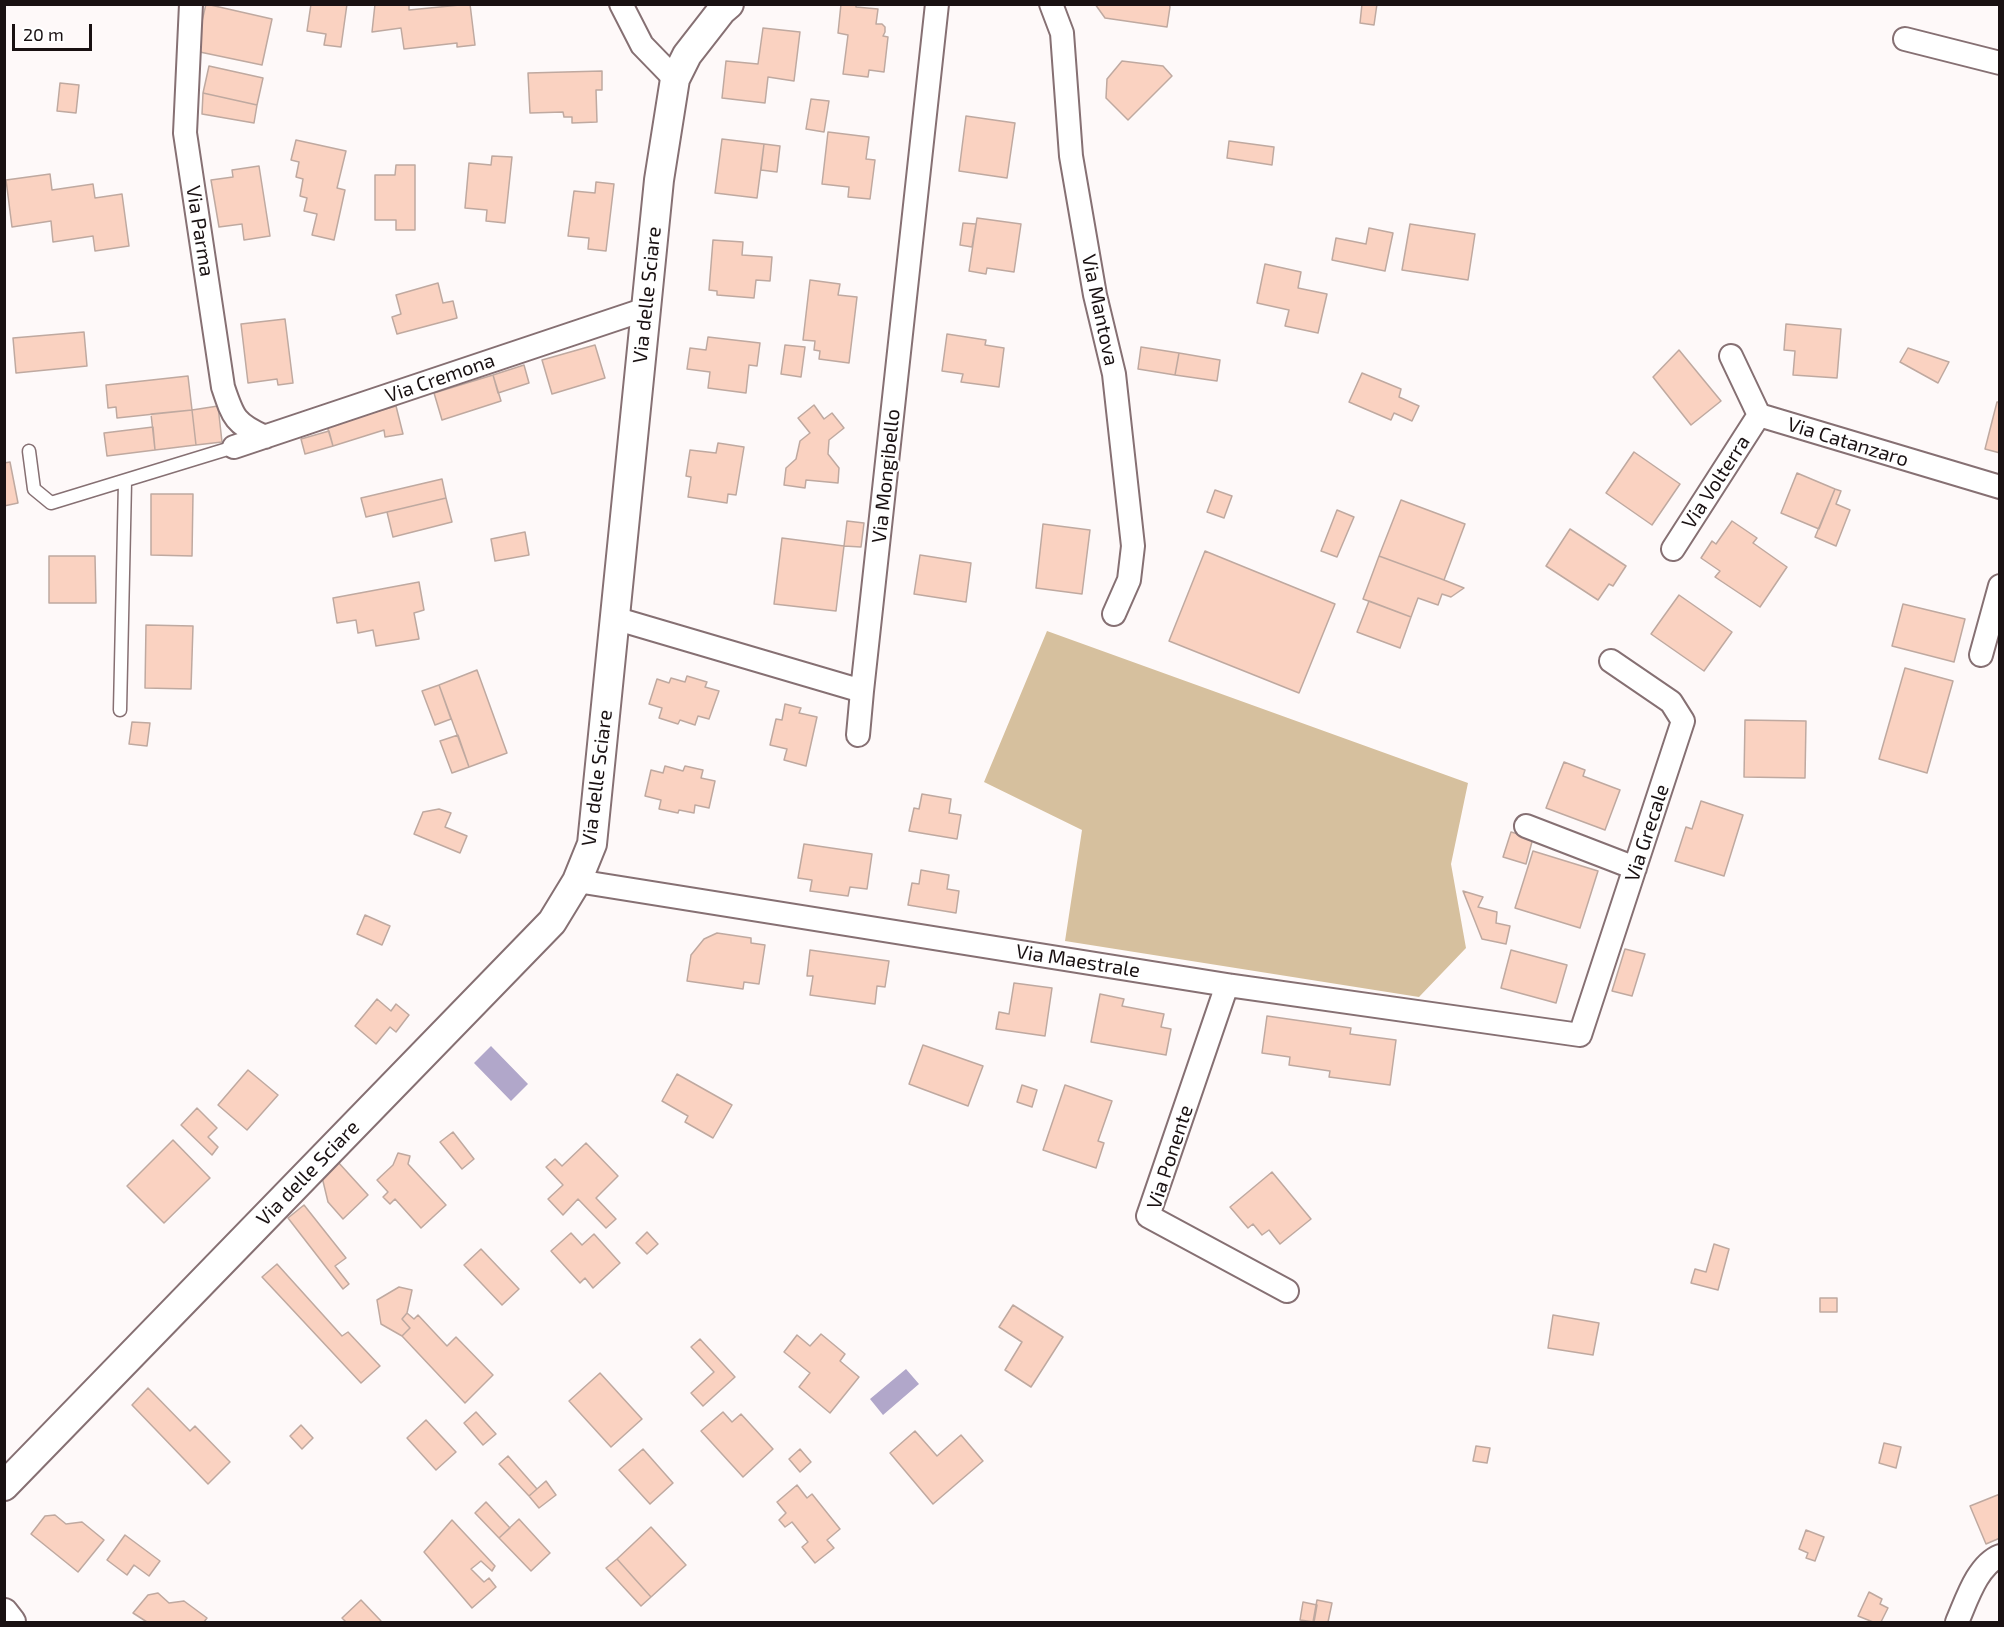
<!DOCTYPE html>
<style>
body{margin:0}
#map{position:relative;width:2004px;height:1627px;overflow:hidden;background:#fef9f9;font-family:"Exo 2",sans-serif}
canvas{display:block}
.frame{position:absolute;inset:0;border:6px solid #191112;pointer-events:none}
.scale{position:absolute;left:12px;top:24px;width:80px;height:27px;box-sizing:border-box;border:3px solid #191112;border-top:0;padding-left:8px;font-size:18px;line-height:21px;white-space:nowrap;color:#191112;-webkit-text-stroke:4px #fff;paint-order:stroke}
</style>
<div id="map">
<canvas width="2004" height="1627"></canvas>
<div class="frame"></div>
<div class="scale">20 m</div>
</div>
<script>
const ctx = document.querySelector('canvas').getContext('2d');
ctx.lineJoin = 'round';
function fillPath(path, color) { ctx.fillStyle = color; ctx.fill(path, 'evenodd'); }
function trace(path, color, width, dash) { ctx.strokeStyle = color; ctx.lineWidth = width; ctx.lineCap = dash ? 'butt' : 'round'; ctx.setLineDash(dash || []); ctx.stroke(path); }
function drawText(font, color, halo, rows, align = 'center') {
  ctx.font = font + ' "Exo 2",sans-serif'; ctx.lineWidth = 4.5; ctx.setLineDash([]); ctx.textBaseline = 'middle'; ctx.strokeStyle = halo; ctx.fillStyle = color; for (const [text, x, y, turn = 0] of rows) {
    ctx.save(); ctx.translate(x, y); ctx.rotate((+turn || 0) * Math.PI / 180); ctx.textAlign = isNaN(turn) ? turn : align; if (halo) ctx.strokeText(text, 0, 0); ctx.fillText(text, 0, 0); ctx.restore();
  }
}
fillPath(new Path2D(`
 M1047,631l421,152 -17,81 15,84 -47,49 -354,-56 17,-111 -98,-48z`), '#d6c09e');
fillPath(new Path2D(`
 M491,1046l37,38 -17,17 -37,-38z
 M906,1369l13,15 -36,31 -13,-16z`), '#b1a7ca');
const building = new Path2D(`
 M206,4l66,15 -10,46 -67,-14z
 M311,4h36l-6,43 -17,-2 2,-11 -19,-3z
 M375,4h34v6l61,-6 5,41 -18,2v-4l-53,6 -3,-21 -29,4z
 M841,4h15v3l22,2 -2,15h6l3,3v5l-2,4 5,1 -4,35 -15,-2 -1,7 -25,-3 5,-39 -10,-2z
 M1095,4h74l1,3 -3,20 -62,-9z
 M1362,4h15l-3,21 -14,-2z
 M763,28l37,4 -6,49 -26,-4 -3,26 -43,-5 4,-37 32,3z
 M1122,61l41,5 9,10 -44,44 -22,-22 1,-19z
 M209,66l54,12 -6,27 -54,-12z
 M602,71v19h-6l1,32 -25,1v-6h-8l-1,-5 -33,1 -2,-40z
 M60,83l19,2 -3,28 -19,-2z
 M203,93l54,12 -3,18 -52,-9z
 M811,99l18,2 -5,31 -18,-3z
 M966,116l49,7 -8,55 -48,-7z
 M828,132l41,5 -3,22 9,1 -5,39 -22,-2 1,-10 -27,-3z
 M722,139l42,5 -7,54 -42,-5z
 M296,140l50,11 -9,37 8,2 -11,50 -22,-5 5,-21 -13,-3 3,-13 -7,-2 3,-17 -7,-2 3,-15 -8,-2z
 M1229,141l45,6 -2,18 -45,-7z
 M764,144l16,2 -3,26 -16,-2z
 M492,156l20,1 -7,66 -19,-2 1,-11 -22,-2 4,-45 22,2z
 M396,165h19v65h-19v-10h-21v-45h20z
 M259,166l11,70 -26,4 -2,-16 -23,3 -8,-47 22,-3 -1,-7z
 M50,174l2,16 41,-6 2,14 27,-4 7,52 -34,5 -2,-15 -40,6 -2,-21 -39,6 -6,-47z
 M596,182l18,2 -8,67 -18,-2 1,-11 -21,-2 6,-45 21,2z
 M977,218l44,6 -7,48 -27,-4 -1,6 -17,-3z
 M963,223l13,1 -4,23 -12,-2z
 M1410,224l65,10 -7,46 -66,-10z
 M1369,228l24,5 -8,38 -53,-11 4,-22 30,6z
 M713,240l30,2 -1,13 30,2 -2,24 -14,-1 -2,18 -37,-3v-4l-8,-1z
 M1265,264l36,8 -3,16 29,6 -9,39 -33,-7 4,-16 -32,-7z
 M810,280l30,4 -2,11 19,2 -8,66 -30,-4 1,-8 -6,-1 1,-9 -12,-1z
 M438,283l5,20 10,-2 4,17 -60,16 -5,-17 9,-3 -5,-19z
 M285,319l8,64 -15,2 -1,-6 -29,4 -7,-59z
 M1786,324l55,5 -4,49 -44,-3 2,-24 -11,-1z
 M84,332l3,34 -71,7 -3,-35z
 M947,334l39,6 -1,5 19,3 -5,39 -38,-5 2,-8 -21,-3z
 M708,337l52,6 -3,23 -8,-1 -3,28 -38,-5 2,-16 -23,-3 3,-21 16,2z
 M595,345l10,33 -53,16 -10,-34z
 M785,345l20,2 -4,30 -20,-3z
 M1141,347l38,6 -4,22 -37,-6z
 M1908,348l41,14 -11,21 -38,-21z
 M1679,350l42,51 -30,24 -38,-48z
 M1179,353l41,7 -3,21 -42,-6z
 M524,365l5,18 -31,10 -5,-18z
 M1362,373l39,16 -2,8 20,9 -7,15 -18,-8 -3,7 -42,-18z
 M493,375l8,26 -59,19 -8,-27z
 M188,376l4,34 -75,8 -1,-11 -8,1 -2,-23z
 M1997,402h3v51l-15,-4z
 M814,405l10,14 8,-6 12,15 -15,12 -1,14 11,14 -1,15 -32,-3 -1,8 -21,-3 2,-17 10,-9 4,-18 10,-8 -12,-15z
 M218,406l4,36 -26,3 -4,-35z
 M396,406l7,28 -18,3 -1,-7 -51,16 -6,-20z
 M192,410l4,35 -41,5 -4,-36z
 M153,427l2,23 -48,6 -3,-23z
 M329,431l4,15 -28,8 -4,-15z
 M718,443l26,4 -8,48 -8,-1 -1,9 -39,-6 3,-20 -5,-1 4,-26 26,3z
 M1634,452l46,32 -28,41 -46,-32z
 M10,462l8,41 -14,3v-43z
 M1797,473l38,16 -16,40 -38,-16z
 M442,479l4,19 -80,19 -5,-19z
 M1835,489l6,2 -5,13 14,6 -14,36 -21,-9z
 M1215,490l17,6 -8,22 -17,-6z
 M151,494h42l-1,62 -41,-1z
 M446,498l6,24 -59,15 -6,-25z
 M1401,500l64,24 -21,56 -65,-24z
 M1337,510l17,7 -17,40 -16,-6z
 M847,521l17,2 -3,24 -17,-1z
 M1732,521l25,17 -4,5 34,24 -27,40 -45,-30 5,-6 -19,-13 11,-17 4,3z
 M1043,524l47,6 -8,64 -46,-6z
 M1570,529l56,37 -13,20 -4,-2 -11,16 -52,-34z
 M525,532l4,23 -34,6 -4,-22z
 M782,538l62,8 -8,65 -62,-7z
 M1205,551l130,53 -36,89 -130,-52z
 M920,555l51,8 -5,39 -52,-8z
 M49,556h46l1,47h-47z
 M1379,556l65,24 20,8 -13,9 -9,-3 -4,11 -20,-7 -7,19 -48,-18z
 M419,582l5,28 -10,3 5,26 -43,7 -3,-16 -15,3 -2,-13 -19,3 -4,-25z
 M1679,595l53,37 -28,39 -53,-37z
 M1369,601l42,16 -11,31 -43,-16z
 M1903,604l62,15 -11,43 -62,-16z
 M146,625l47,1 -2,63 -46,-1z
 M1905,668l48,13 -26,92 -48,-14z
 M477,670l30,83 -38,14 -30,-82z
 M687,676l20,6 -2,5 14,4 -10,28 -11,-3 -3,9 -15,-5 -2,4 -19,-6 3,-10 -13,-4 8,-25 12,4 2,-5 14,4z
 M439,685l12,34 -16,6 -13,-34z
 M785,704l16,4 -2,5 18,4 -11,49 -22,-6 3,-11 -17,-4 6,-26 6,1z
 M1745,720l61,1 -1,57 -61,-1z
 M132,722l18,1 -3,23 -18,-2z
 M458,735l11,32 -17,6 -12,-32z
 M1564,762l21,8 -2,6 37,14 -15,40 -59,-22z
 M665,766l18,5 2,-5 18,4 -2,8 14,3 -6,27 -14,-3 -1,8 -15,-3 -1,3 -19,-4 2,-9 -16,-4 6,-26 12,3z
 M922,794l29,5 -2,14 12,2 -4,24 -48,-8 5,-23 5,1z
 M1701,801l42,14 -19,61 -49,-15 11,-34 6,2z
 M439,809l12,4 -6,14 22,9 -7,17 -46,-19 9,-22z
 M1511,832l22,6 -7,26 -23,-7z
 M804,844l68,10 -5,35 -17,-2 -2,9 -38,-5 2,-11 -14,-2z
 M1533,851l65,20 -18,57 -65,-20z
 M921,870l28,5 -2,14 12,2 -3,22 -48,-8 4,-22 7,1z
 M1463,891l20,6 -5,10 19,5 -1,11 14,3 -4,18 -24,-5z
 M365,915l25,11 -8,19 -25,-11z
 M717,933l34,5v5l14,2 -6,39 -15,-2 -1,7 -56,-8 4,-26 13,-16z
 M1625,949l20,5 -13,42 -20,-5z
 M810,950l79,11 -4,26 -8,-1 -2,18 -65,-9 3,-19h-6z
 M1511,950l56,15 -11,38 -55,-15z
 M1014,983l38,5 -7,48 -49,-7 3,-17 10,2z
 M1100,994l24,5 -2,7 42,8 -3,13 10,2 -5,26 -75,-13z
 M377,999l14,12 5,-7 13,11 -13,17 -6,-5 -14,17 -21,-18z
 M1267,1016l84,12 -1,6 46,6 -6,45 -61,-8 1,-6 -41,-6 1,-8 -28,-4z
 M923,1045l60,21 -15,40 -59,-22z
 M248,1070l30,25 -31,35 -29,-25z
 M677,1074l55,31 -19,33 -28,-16 3,-6 -26,-15z
 M1022,1085l15,5 -5,17 -15,-5z
 M1065,1085l47,16 -14,40 6,2 -8,25 -53,-18z
 M197,1108l20,20 -9,9 10,10 -6,8 -31,-30z
 M453,1132l21,27 -12,10 -22,-27z
 M173,1140l37,38 -46,45 -37,-37z
 M586,1143l32,33 -22,22 20,21 -10,9 -28,-29 -15,16 -15,-16 15,-14 -17,-18 9,-8 7,7z
 M398,1153l12,3 -2,8 38,41 -25,23 -26,-29 -5,5 -7,-7 5,-5 -11,-12 16,-15z
 M338,1162l30,33 -25,24 -15,-17 -6,-25z
 M1272,1172l39,47 -31,25 -11,-14 -7,5 -9,-11 -5,4 -18,-21z
 M304,1205l42,53 -11,8 14,18 -6,5 -55,-71z
 M647,1232l11,12 -11,10 -11,-11z
 M571,1233l11,12 12,-11 26,29 -27,25 -8,-10 -5,5 -29,-32z
 M1714,1244l15,5 -11,41 -27,-7 4,-14 11,3z
 M481,1249l38,40 -17,16 -38,-40z
 M277,1264l65,72 6,-4 32,34 -19,17 -99,-106z
 M399,1287l13,3 -5,23 -5,6 8,9 -8,8 -21,-12 -4,-24z
 M1820,1298h17v14h-17z
 M1013,1305l50,32 -32,50 -26,-17 17,-28 -23,-15z
 M407,1313l7,6 4,-4 29,31 9,-9 37,38 -28,28 -63,-67 8,-8 -8,-9z
 M1553,1315l46,8 -6,32 -45,-7z
 M821,1334l24,20 -5,7 19,16 -29,36 -31,-26 11,-14 -26,-21 13,-17 13,11z
 M700,1339l35,38 -32,29 -12,-13 23,-21 -23,-25z
 M600,1373l42,46 -31,28 -42,-46z
 M148,1388l42,43 5,-5 35,36 -22,22 -76,-79z
 M476,1412l20,22 -13,11 -19,-22z
 M723,1412l9,10 9,-8 32,35 -30,28 -42,-46z
 M426,1420l30,32 -20,18 -29,-32z
 M301,1425l12,13 -11,11 -12,-13z
 M915,1431l22,25 24,-21 22,26 -50,43 -43,-51z
 M1884,1443l17,4 -5,21 -17,-5z
 M1476,1446l14,2 -3,15 -14,-2z
 M643,1449l30,34 -23,21 -31,-34z
 M800,1449l11,13 -11,10 -11,-13z
 M508,1456l29,33 -8,7 -30,-32z
 M546,1481l10,14 -17,13 -10,-12z
 M797,1485l10,13 5,-4 28,35 -13,11 7,8 -19,15 -13,-16 6,-5 -16,-20 -7,5 -6,-7 7,-7 -9,-11z
 M2000,1494v44l-14,6 -16,-38z
 M486,1502l24,26 -11,10 -24,-25z
 M55,1515l11,9 16,-2 22,18 -26,32 -47,-38 14,-18z
 M519,1519l31,34 -19,18 -32,-33z
 M452,1520l43,46 -3,5 -11,-10 -10,8 13,13 5,-4 7,9 -24,21 -48,-56z
 M651,1527l35,38 -35,32 -34,-38z
 M1806,1530l18,7 -9,24 -9,-3 2,-5 -9,-4z
 M125,1535l35,26 -11,15 -15,-11 -7,10 -20,-15z
 M617,1559l34,38 -10,9 -35,-38z
 M1869,1592l13,7 -2,5 8,4 -7,14h-8l-15,-6z
 M158,1593l11,10 15,-2 23,17 -3,4h-57l-14,-9 15,-18z
 M361,1600l20,21 -1,1h-34l-4,-4z
 M1317,1600l15,3 -4,19h-15z
 M1303,1602l14,3 -3,17 -14,-2z`);
fillPath(building, '#fad2c1');
trace(building, '#bfa9a0', 1.5);
const service = new Path2D(`
 M29,451l5,38 17,14 183,-56
 M120,710l5,-228`);
const minor = new Path2D(`
 M191,4l-6,129 38,254c10,30 12,37 42,50
 M621,4l21,41 33,34
 M1051,4l11,29 9,123 24,139 19,79 19,172 -4,34 -15,34
 M1905,39l95,24
 M1731,356l28,59 241,72
 M234,447l412,-138
 M1673,549l86,-134
 M614,618l248,73 75,-687
 M1981,655l19,-69
 M858,735l4,-44
 M1526,826l109,42
 M577,881l650,104 353,50 103,-314 -12,-19 -60,-41
 M1227,985l-79,231 139,75
 M1957,1622c9,-20 20,-57 43,-66`);
const tertiary = new Path2D(`
 M4,1486l548,-564 25,-41 15,-37 67,-664 16,-101 12,-24 35,-45 7,-6
 M4,1613l7,9`);
trace(service, '#867073', 15);
trace(minor, '#867073', 26);
trace(tertiary, '#867073', 32);
trace(service, '#fff', 12);
trace(minor, '#fff', 22);
trace(tertiary, '#fff', 28);
drawText('20px', '#191112', '#fff', [
 ["Via Parma",200,231,81],
 ["Via delle Sciare",647,295,-84],
 ["Via Mantova",1100,310,78],
 ["Via Cremona",440,378,-19],
 ["Via Catanzaro",1848,442,17],
 ["Via Mongibello",886,476,-84],
 ["Via Volterra",1716,482,-57],
 ["Via delle Sciare",597,778,-83],
 ["Via Grecale",1647,833,-72],
 ["Via Maestrale",1078,961,9],
 ["Via Ponente",1170,1157,-72],
 ["Via delle Sciare",308,1173,-46]
]);
</script>
